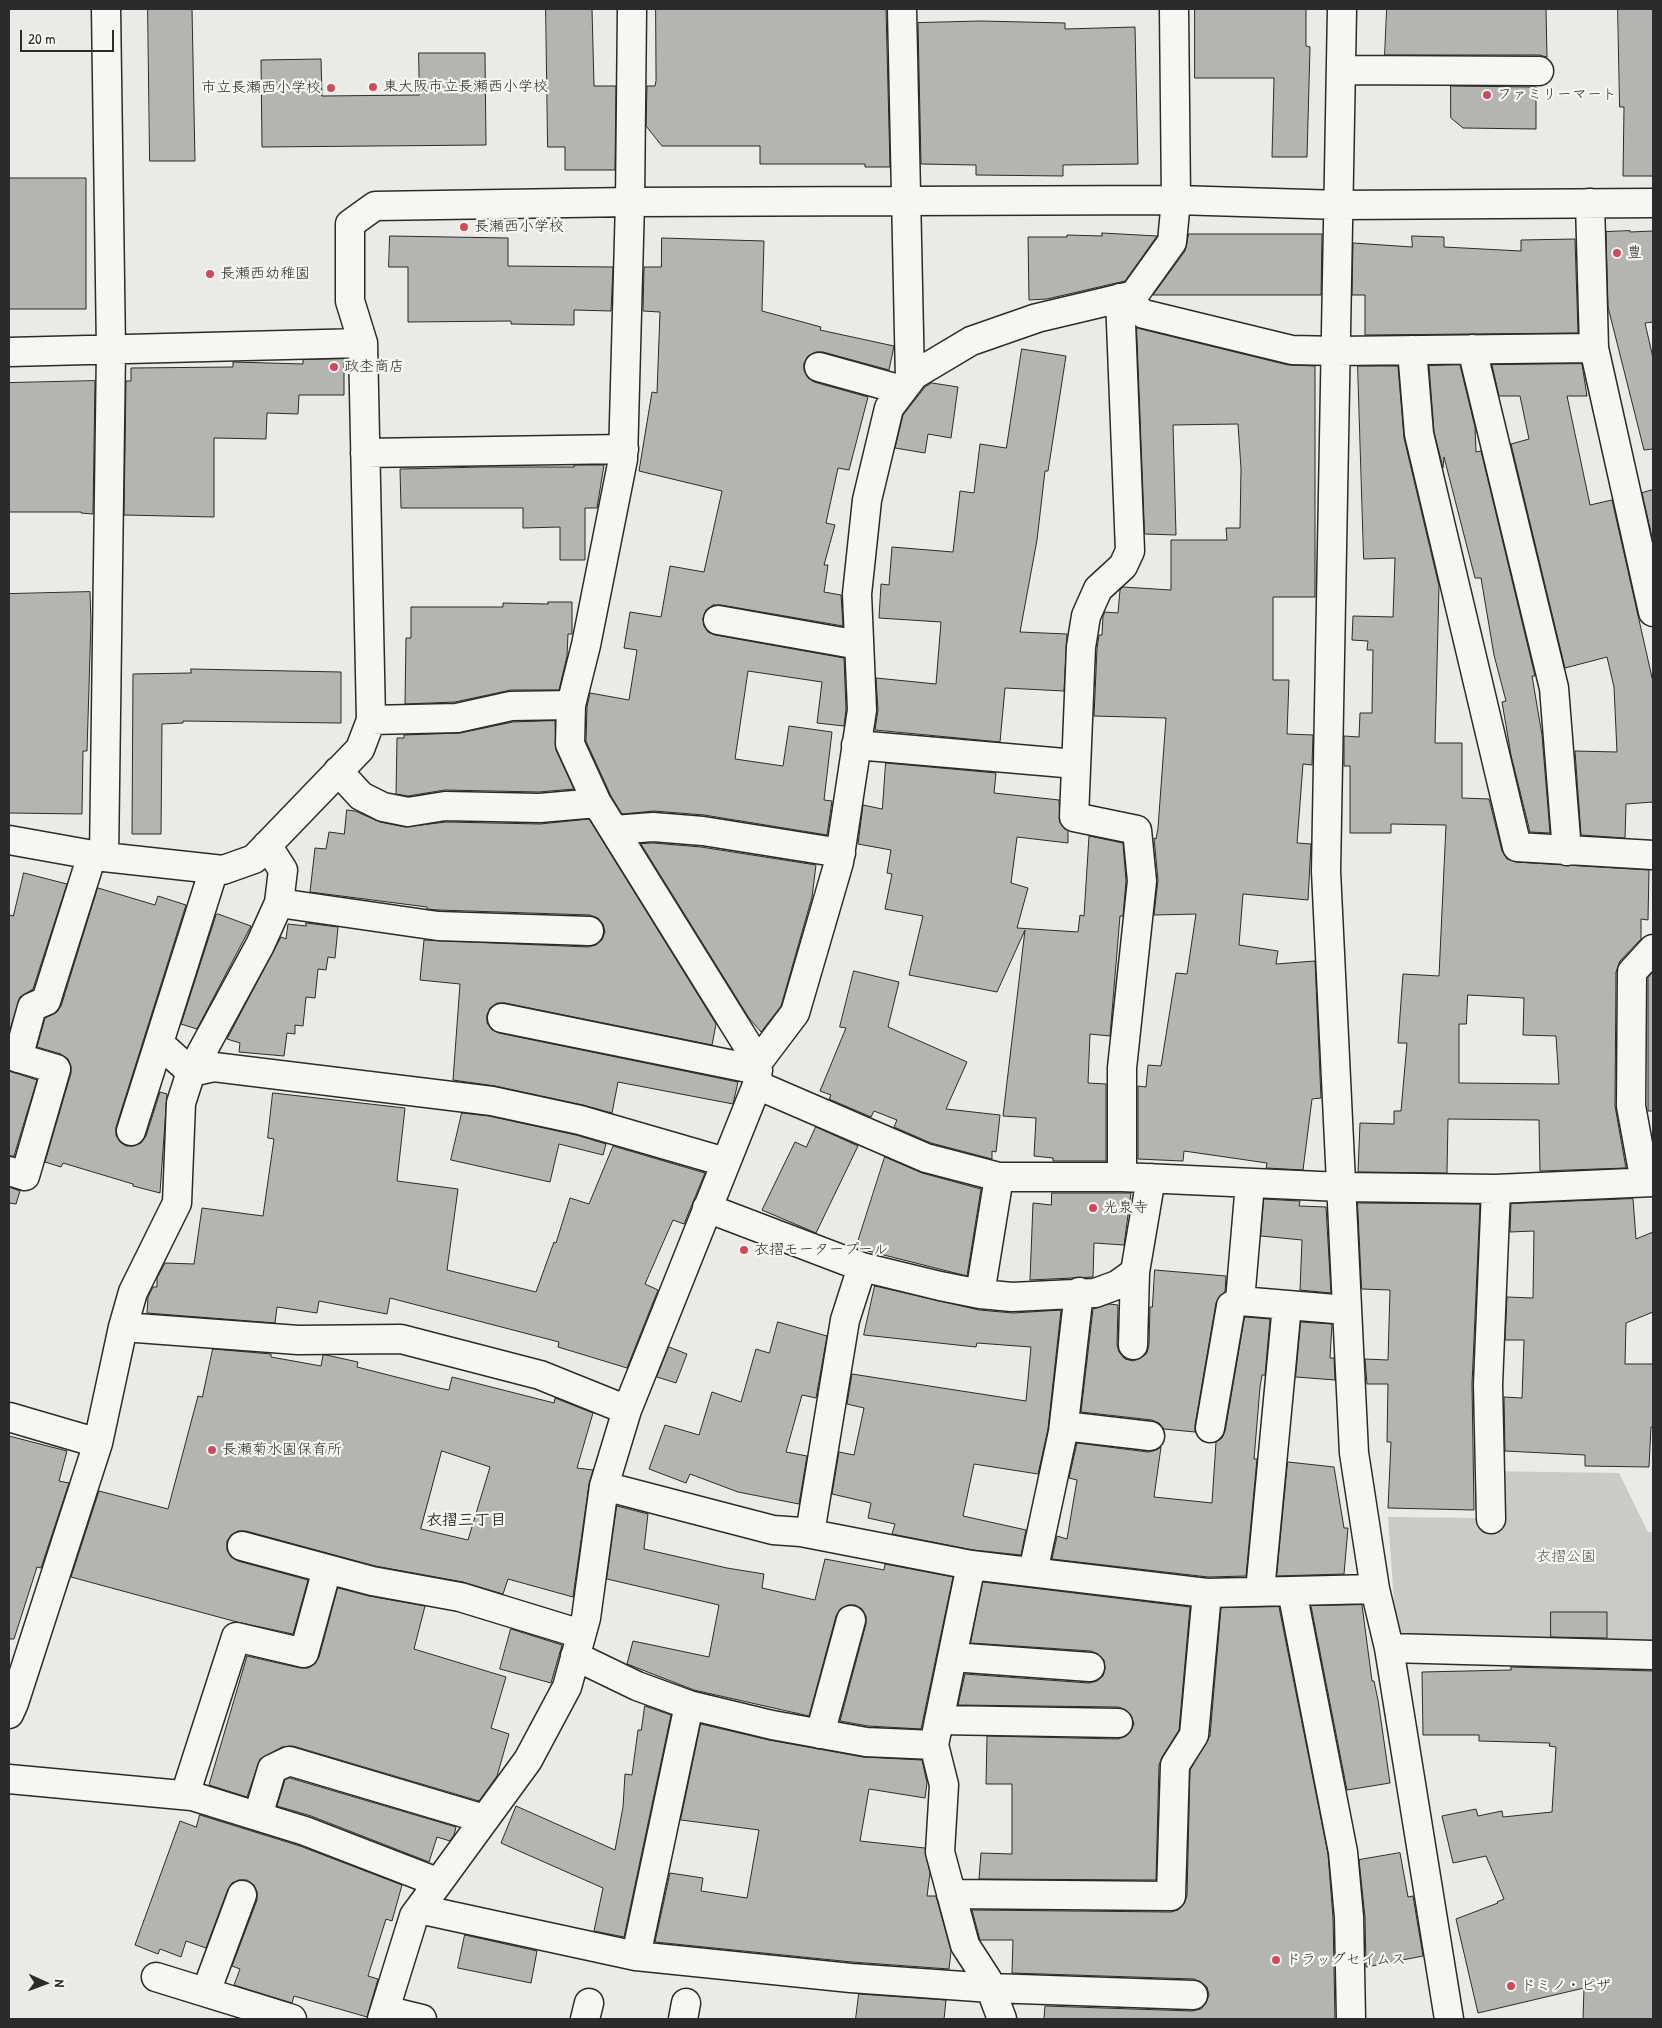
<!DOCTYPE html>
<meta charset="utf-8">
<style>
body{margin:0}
#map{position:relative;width:1662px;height:2028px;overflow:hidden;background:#eaeae6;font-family:"Patrick Hand",sans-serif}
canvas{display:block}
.frame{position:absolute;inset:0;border:10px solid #2b2b2b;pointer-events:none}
.north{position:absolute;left:20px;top:1958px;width:50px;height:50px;-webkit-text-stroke:4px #f6f6f2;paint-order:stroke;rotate:92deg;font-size:14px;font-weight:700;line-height:20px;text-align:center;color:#2b2b2b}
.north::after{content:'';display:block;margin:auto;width:18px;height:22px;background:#2b2b2b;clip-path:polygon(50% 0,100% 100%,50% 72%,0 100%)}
.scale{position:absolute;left:20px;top:30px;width:94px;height:22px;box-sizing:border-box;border:2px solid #2b2b2b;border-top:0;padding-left:6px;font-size:15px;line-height:18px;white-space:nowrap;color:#2b2b2b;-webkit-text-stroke:4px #f6f6f2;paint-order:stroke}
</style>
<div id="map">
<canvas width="1662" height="2028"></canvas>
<div class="frame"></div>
<div class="north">N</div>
<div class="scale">20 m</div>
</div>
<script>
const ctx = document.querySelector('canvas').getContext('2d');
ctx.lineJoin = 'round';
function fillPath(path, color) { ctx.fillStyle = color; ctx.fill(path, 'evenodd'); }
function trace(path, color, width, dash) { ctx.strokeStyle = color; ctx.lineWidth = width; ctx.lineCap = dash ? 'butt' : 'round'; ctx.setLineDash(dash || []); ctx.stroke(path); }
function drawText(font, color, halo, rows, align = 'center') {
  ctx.font = font + ' "Patrick Hand","Klee One",sans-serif'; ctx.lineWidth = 4.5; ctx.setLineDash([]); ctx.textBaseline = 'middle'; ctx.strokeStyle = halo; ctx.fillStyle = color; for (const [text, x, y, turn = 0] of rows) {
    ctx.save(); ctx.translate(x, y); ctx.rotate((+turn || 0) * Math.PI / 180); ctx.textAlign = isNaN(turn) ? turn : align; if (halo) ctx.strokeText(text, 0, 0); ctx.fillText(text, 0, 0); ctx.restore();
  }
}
fillPath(new Path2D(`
 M1481,1471l138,2 29,59h5v110h-250l-7,-13 -8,-112 94,1z`), '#cacac7');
const building = new Path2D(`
 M148,9h44l3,152h-45z
 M546,9h46l2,77h22l-1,84h-50v-23h-17z
 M656,9h230l4,158h-25v-3h-105v-18h-98l-16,-20 1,-40h8l1,-5z
 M1195,9h111v37l4,1 -3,110h-35l2,-79h-79z
 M1387,9h159l1,48 -8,-2h-154z
 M1618,9h35v167h-30l1,-69h-4z
 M981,21l84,2v6l70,-2 3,137 -75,1v11l-87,-1v-10l-55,-1 -3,-141z
 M419,53h66l1,92 -224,2 -1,-87 60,-1 1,37 97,-1z
 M1451,86l85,1v42l-73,-1 -12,-10z
 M9,178h77v131h-77z
 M1630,231v1l23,-1v91l-8,1 8,35v91l-9,1 -36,-143 -2,-75z
 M1102,233l55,3 -32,45 -78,18 -18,1 -1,-63h39v-2l35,1z
 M1189,234h133l-1,61h-168l32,-44z
 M390,236l118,2v28l105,1 -2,44 -37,-1v15l-63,-1v-3l-103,1v-55h-19z
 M1412,236l32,1v10l77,4v-11l54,-1 3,94 -213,2v-40h-13l1,-52 59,4z
 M662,238l102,3 -2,70 59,16 -1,3 74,16 -5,24 -66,-18h-7l-8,4 -4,7v7l4,8 6,4 54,15 -19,73 -11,-2 -12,55 9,2 -11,40h4l-4,27 17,3 2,31 -122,-21h-8l-7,5 -3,8 1,8 4,6 7,3 129,23 2,51 -2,17 -27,-3 5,-41 -74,-11 -13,88 48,7 6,-40 43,6 -8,68 8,1 -5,34 -123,-20 -50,-4 -32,3 -11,-18 -25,-55 1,-34 3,-14 39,7 8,-50 -13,-2 6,-36 31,5 9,-51 34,6 18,-81 -83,-20 13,-79 5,1 3,-81 -17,-1 1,-44h17z
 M1137,328l151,37 27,1v231h-42v83h16l-2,54 26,1 -1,30 -9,-1 -6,79 14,1 -3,56 -65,-6 -4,51 39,6 -2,13 39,-3 6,137 -9,1 -9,71 -37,-2 1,-5 -83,-12 -1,10 -45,-2v-73l8,1 2,-22 13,1 15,-93 11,1 9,-60 -42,1 4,-35 -4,-42 2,1 2,-11 8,-110 -72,-2 3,-67 2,-14h3l1,-19 2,-4 13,1 2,-23 3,-3 48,3v-50h56l-1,-12h14l1,-59 -3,-45 -65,1 3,110 -31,-1z
 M1022,349l44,7 -18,115h-3l-8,69 -17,92 47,2 -3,57 -59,-3 -5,54 -125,-12 3,-20 -2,-32 60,6 5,-62 -62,-4 2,-34 8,1 3,-38 61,5 7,-61 14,2 6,-49 26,4z
 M344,359v36h-45l-1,19 -31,-1 -1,26 -52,-1v79l-90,-2 2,-134h5v-13l102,-1v-5l70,2v-4z
 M1582,364l5,32h-20l23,109 22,-5 41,182v120l-27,2 -1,34 -44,-3 -6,-84 42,1 -3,-65 -7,-30 -42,11 -54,-224 18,-5 -9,-43h-21l-7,-31z
 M1460,365l15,62 1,25 5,-1 54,225h-3l10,59 8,98 -20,-1 -19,-77 -9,-53 4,-1 -12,-46 -13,-77h-6l-31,-121 -1,11 -9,-36 -5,-66z
 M1358,366h40l6,72 35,148 -4,157h27v55l27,1 13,52 5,8 9,3 133,8 -1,50 -7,-1v20l-21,22 -4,11 -1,134 11,62 -86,3 -1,-51 -91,-1 -1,54 -89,-1 2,-49 34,1v-13h7l6,-68h-9l5,-69 36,2 7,-151 -55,-1v9h-41v-67h-6v-30l15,1 1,-24h12l1,-63h-6l1,-9 -16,-1 1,-24 40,1 2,-59 -31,1zM1468,995l56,3 -1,37 33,1 3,48 -100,-1v-59h7z
 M95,381l-2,133 -12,-1v-1h-72v-129z
 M932,383l26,4 -7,51 -23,-4 -3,19 -30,-5 8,-33 22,-28z
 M574,465h30l-7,43h-12v52h-25v-33l-37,1v-20h-122l-1,-39 83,-2h91z
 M1653,490v46l-1,1 -10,-44z
 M90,592l1,30 -4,129h-4l-1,63 -73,-1v-219z
 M548,602h24v32h-4l-1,22 -8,34h-48l-56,12 -50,2 1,-66h5v-31h92v-4l45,1z
 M191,669l150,3v51l-158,-2v2l-21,1 -1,110h-29l1,-160 58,-1z
 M555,721l1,29 18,39 -35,3 -94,-2 -37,6 -12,-2 1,-56h7v-3l56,-2 53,-11z
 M886,763l110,10 -2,20 65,7 1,23 8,8v12l-51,-6 -6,46 17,5 -11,40 61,4 2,-17 4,1 5,-80 34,7 3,38 -3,35h-3l-10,120 -20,-2 -2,49 18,1v77h-53v-3l-19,-2 2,-38 -33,-2 22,-186 -28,62 -88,-17 14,-59 -38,-7 7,-35 -5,-1 4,-23 -33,-6 5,-39 19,4z
 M347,810l8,1 25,11 25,5 41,-5 94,2 49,-5 127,205 -4,21 -207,-42h-8l-7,5 -3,7v8l5,7 7,3 239,49 -5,22 -115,-22 -6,31 -29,-8 -88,-19 -42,-6 7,-96 -40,-4 4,-40 164,7 8,-2 6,-5 3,-8 -2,-8 -5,-6 -8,-3 -151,-5 -12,-1v-2l-117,-15 5,-44 11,1 3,-17 15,2z
 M653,843l48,4 115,18 -4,32 -31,109 -20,26 -12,-14 -108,-174z
 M24,873l43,11 -34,105 -13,8 -11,36v-118l4,1z
 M98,888l57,17 3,-9 28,9 -70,222v8l4,7 6,4h8l7,-3 5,-7 14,-44 7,2 -7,99 -27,-7v-2l-70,-21 -2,4 -16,-5 26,-89v-7l-3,-7 -7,-5 -24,-7 8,-29 12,-6 4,-6z
 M218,914l33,12 -54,103 -16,-5 35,-109z
 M306,923l32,4 -3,31 -7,-1 -2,13 -8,-1 -3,29 -9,-1 -3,29 -8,-1v9l-8,-1 -3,23 -45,-4 1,-9 -13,-4 54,-102 5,2 2,-15 18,2z
 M854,971l45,11 -11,45 79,35 -21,47 54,6 -4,37 -4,-1v8l-61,-16 -37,-16 3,-7 -23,-9 -3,6 -42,-18 2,-4 -11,-4 26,-63 -6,-1z
 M1653,972v139h-5v-133z
 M9,1071l28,9 -23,76h-5z
 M273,1093l132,15 -8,73 61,8 -11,81 89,22 18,-50 2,1 14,-45 19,6 24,-58 92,27 -21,51 -11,-4 -28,64 13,6 -31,78 -69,-21 1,-5 -169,-44 -3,16 -68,-13 -2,12 -40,-6 -2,16 -128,-10 1,-16 5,-10h4v-9l8,-15 29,1 8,-56 61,8 11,-77 -6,-1z
 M462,1113l27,3 87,19 30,9 -3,11 -44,-11 -9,38 -99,-22z
 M816,1127l42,19 -42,87 -54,-23 33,-68 11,5z
 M885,1157l37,16 59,16 -14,87 -111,-28z
 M9,1187l11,4 -4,13 -7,-1z
 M1052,1193h79l-7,52 -30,-2 -1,34 -63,3 3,-77 18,2z
 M1264,1199l36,2 -1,5 27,1 5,86 -31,-3 2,-50 -41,-4z
 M1633,1199l3,40 17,-7v80l-27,11 -1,41h28v64l-2,-1 -2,40 -64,-1v-11l-80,-4 -1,-54 18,1 2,-58h-19l2,-43 26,1 1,-67 -24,1 1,-28z
 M1358,1203l122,1 -8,180 2,126 -86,-2 3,-66h-4l1,-58h-21l-2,-25 23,1 2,-70 -28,-1z
 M1155,1270l71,6 -1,16 -6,5 -3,6 -21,122v7l-31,-3 -5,-6 -7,-3 -71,-8 12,-103 16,-5 9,1 -1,40 2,7 6,7 8,2 8,-3 6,-5 2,-8 1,-38h2z
 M875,1286l104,24 34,3 48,-3 -13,119 -10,45 -64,-10 -11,52 63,14 -5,25 -48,-5 -81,-16 3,-10 -27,-6 3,-15 -39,-9 7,-42 15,3 10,-47 -17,-4 5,-30 174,27 5,-54 -54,-4 -1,4 -112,-12z
 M1245,1317l25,2 -5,56h-3l-2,12 -6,72h3l-11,117 -38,1 -156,-18 5,-23 10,3 10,-59 -8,-2 8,-35 71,9 8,-2 5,-3 -7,50 58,6 4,-61 6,-4 3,-7z
 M778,1322l49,14 -11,62 -14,-3 -16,57 21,4 -8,48 -61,-12 -48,-18 -4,9 -37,-14 16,-44 34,10 13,-43 29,10 15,-53 13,4z
 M1301,1322l31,2 -2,34h4l1,22 -39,-3z
 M669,1347l18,7 -11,29 -19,-6z
 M213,1349l58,5v3l50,9 2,-11h3l32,7 -1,5 82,21 10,2 3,-13 102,26 1,-5 38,15 -16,55 16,2 -4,14 -16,113 -65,-18 -5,15 -40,-12 -88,-16 -129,-35h-8l-7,4 -4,6v9l4,7 7,4 70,19 -15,54 -56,-12 -166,-45 28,-86 69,18 30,-113 4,1zM442,1451l48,16 -22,73 -47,-11z
 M9,1436l58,15 -8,30 10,2 -28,85 -4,-1 -23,72h-5z
 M1288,1462l46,5 10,61h4l-4,46 -67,2z
 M617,1506l31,8 -4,35 83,19 37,6 -2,14 53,12 10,-41 59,11 1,-6 68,13 -32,152 -53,-3 -28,-5 26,-97v-8l-4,-7 -7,-4h-7l-8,4 -4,7 -27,100 -115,-26 -67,-26 6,-23 76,16 10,-52 -112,-26z
 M983,1582l207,25 -11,123 -17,27 -3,8 -3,115 -177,-1 2,-26 31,1v-70h-26l1,-48 131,3 8,-3 5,-5 3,-7 -3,-9 -5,-5 -8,-3 -160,-2 7,-31 124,9 8,-2 6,-5 2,-7 -1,-9 -6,-6 -7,-3 -120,-8z
 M338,1588l31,8 56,10 -11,43 92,28 -15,51 18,6 -12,42 -18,25 -186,-55 -11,1 -22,12 -13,38 -38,-12 38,-129 53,12h8l7,-4 4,-7z
 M1362,1605l10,76h2l4,19 12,83 -43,7 -36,-184z
 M1279,1607l49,247 5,64 2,101h-291l1,-13 147,5 9,-2 5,-6 3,-8 -2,-8 -6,-5 -7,-3 -182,-6 1,-33h-33l-8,-30 199,2 7,-2 6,-6 3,-8 3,-126 20,-34 11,-128z
 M1551,1612h56v26l-56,-1z
 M511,1629l51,16 -11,38 -51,-14z
 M1511,1667l142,4v348h-70l1,-31 -106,25 -22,-94 42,-16 -1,-1 7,-3 -18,-43 -33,7 -11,-47 34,-7 2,7 24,-5 1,6 49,-5 4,-65 -7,-1 1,-3 -71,-2v-6h-56l-1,-63 89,-2z
 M645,1706l26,9 -47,222 -30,-6 9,-43 -102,-45 15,-37 99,44 8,-43 2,-33 7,1 6,-45h3z
 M701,1724l68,16 94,17 59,3 5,23 -2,15 -56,-9 -9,52 65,7 5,25 -3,23h9l15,55 -2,18 -97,-7 -197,-20 15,-69 33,5 -2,13 46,7 12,-68 -78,-10z
 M290,1778l166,49 -2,8 -4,6 -13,-4 -8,25 -118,-46 -34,-10 8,-26z
 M200,1815l100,31 102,39 -10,36 -6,-2 -18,57 10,3 -11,38 -73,-21 -2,7 -58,-18 6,-16 -8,-3 25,-66v-8l-3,-7 -7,-5h-8l-7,3 -4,6 -22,59 -20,-7 -5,16 -21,-8 -2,5 -23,-9 45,-124 16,6z
 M1400,1853l8,44 5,-1 10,60 -57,11 -1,-50 -6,-57z
 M465,1935l72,16 -6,32 -73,-15z
 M859,1994l87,6 -2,19h-88z`);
fillPath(building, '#b4b4b1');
trace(building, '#2b2b2b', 1);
const minor = new Path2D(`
 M902,9l8,371
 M1342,9l-16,862 28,582 21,136 14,59 60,371
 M1341,70l198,1
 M1590,203l4,145 59,264
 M1120,298l10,253 -7,15 -25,23 -12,27 -5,31 -7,170 63,13 5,51 -20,187v109
 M1120,298l24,16 148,36 45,1 257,-3
 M1472,349l82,339 13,163
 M1412,350l7,84 98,413 136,8
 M9,352l354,-9
 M819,367l83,23
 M365,453l259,-4
 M718,620l141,25
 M371,720l86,-2 54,-12 60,-1
 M856,745l220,19
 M338,771l23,25 22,11 25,5 37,-6 95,2 57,-5
 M614,830l39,-3 50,4 138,22
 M9,840l95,17 119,13 31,-11 106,-110 11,-29 -8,-377 -13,-42v-77l25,-18 255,-4 546,-2 164,5 313,-2
 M104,857l7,-507 -5,-341
 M279,903l159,23 151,5
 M502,1018l256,52
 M159,1043l32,29 23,-5 278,34 88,19 145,42
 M9,1055l47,14 -31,107 -16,-5
 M18,1058l14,-51 14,-6 46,-146
 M758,1062l37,-49 44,-151 23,-152 -5,-116 10,-94 22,-92 25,-33 57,-34 66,-23 97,-23 38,-53 4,-42 -2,-191
 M757,1085l169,73 73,19h123l219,10 155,2 157,-7
 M131,1131l83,-262
 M1645,1182l-14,-76 1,-134 21,-23
 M1250,1183l-10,118 107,9
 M707,1208l155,59
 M980,1294l19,-117
 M123,1327l175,13 103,-1 139,36 87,35
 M1133,1345l2,-73
 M9,1417l89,26
 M1064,1426l86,10
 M1210,1428l21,-122 9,-5
 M604,1486l169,44 28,2 170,33 236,28 168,-4
 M1491,1519l-3,-134 8,-196
 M810,1533l35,-213 17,-53 78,19 40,8 32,3 83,-4 22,-8 18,-13 16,-94
 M242,1546l130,35 88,16 121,37
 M971,1565l-37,180 10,40 -4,67 25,93 22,34 15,40
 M1033,1572l30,-140 16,-140
 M1260,1591l27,-286
 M1292,1591l51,261 6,65 2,102
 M1389,1648l264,7
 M575,1656l62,30 52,19 83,20 94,17 68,3
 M952,1657l138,10
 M9,1714l5,-11 84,-260 25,-116 10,-35 44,-89 4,-100 10,-31 69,-127 19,-42 4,-33 -16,-25
 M939,1720l179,3
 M820,1734l31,-114
 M9,1779l183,17 113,35 132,51
 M185,1795l51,-158 68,16 23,-84
 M258,1816l14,-47 17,-8 195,58
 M951,1894l220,2 4,-131 19,-30 13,-142
 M419,1909l217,47 215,22 140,10 202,7
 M636,1956l53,-251
 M156,1977l136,42
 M206,1992l36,-97
 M385,2010l37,9
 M382,2019l32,-103 114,-156 39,-73 19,-69 18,-132 23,-76 130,-325 1,-23 -161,-259 -27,-59 1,-39 15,-60 37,-186 7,-257 2,-193
 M585,2019l4,-16
 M683,2019l3,-16`);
trace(minor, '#2b2b2b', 31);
trace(minor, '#f6f6f2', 28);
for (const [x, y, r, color] of [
 [373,87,5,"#d1495b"],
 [331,88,5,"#d1495b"],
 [1487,95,5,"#d1495b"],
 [464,227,5,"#d1495b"],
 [1617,253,5,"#d1495b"],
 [210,274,5,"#d1495b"],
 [334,367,5,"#d1495b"],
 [1093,1208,5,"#d1495b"],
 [744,1250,5,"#d1495b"],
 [212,1450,5,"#d1495b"],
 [1276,1960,5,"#d1495b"],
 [1511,1986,5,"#d1495b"]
]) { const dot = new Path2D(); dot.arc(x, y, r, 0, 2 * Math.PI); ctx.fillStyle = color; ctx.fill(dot); trace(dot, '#f6f6f2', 2); }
drawText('15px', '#2b2b2b', '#f6f6f2', [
 ["東大阪市立長瀬西小学校",383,87],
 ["市立長瀬西小学校",321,88,"right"],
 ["ファミリーマート",1497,95],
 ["長瀬西小学校",474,227],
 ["豊",1627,253],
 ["長瀬西幼稚園",220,274],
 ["政杢商店",344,367],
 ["光泉寺",1103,1208],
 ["衣摺モータープール",754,1250],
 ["長瀬菊水園保育所",222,1450],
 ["ドラッグセイムス",1286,1960],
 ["ドミノ・ピザ",1521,1986]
], 'left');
drawText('15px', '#535352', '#f6f6f2', [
 ["衣摺公園",1566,1557]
]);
drawText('bold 16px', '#2b2b2b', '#f6f6f2', [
 ["衣摺三丁目",466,1521]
]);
</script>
